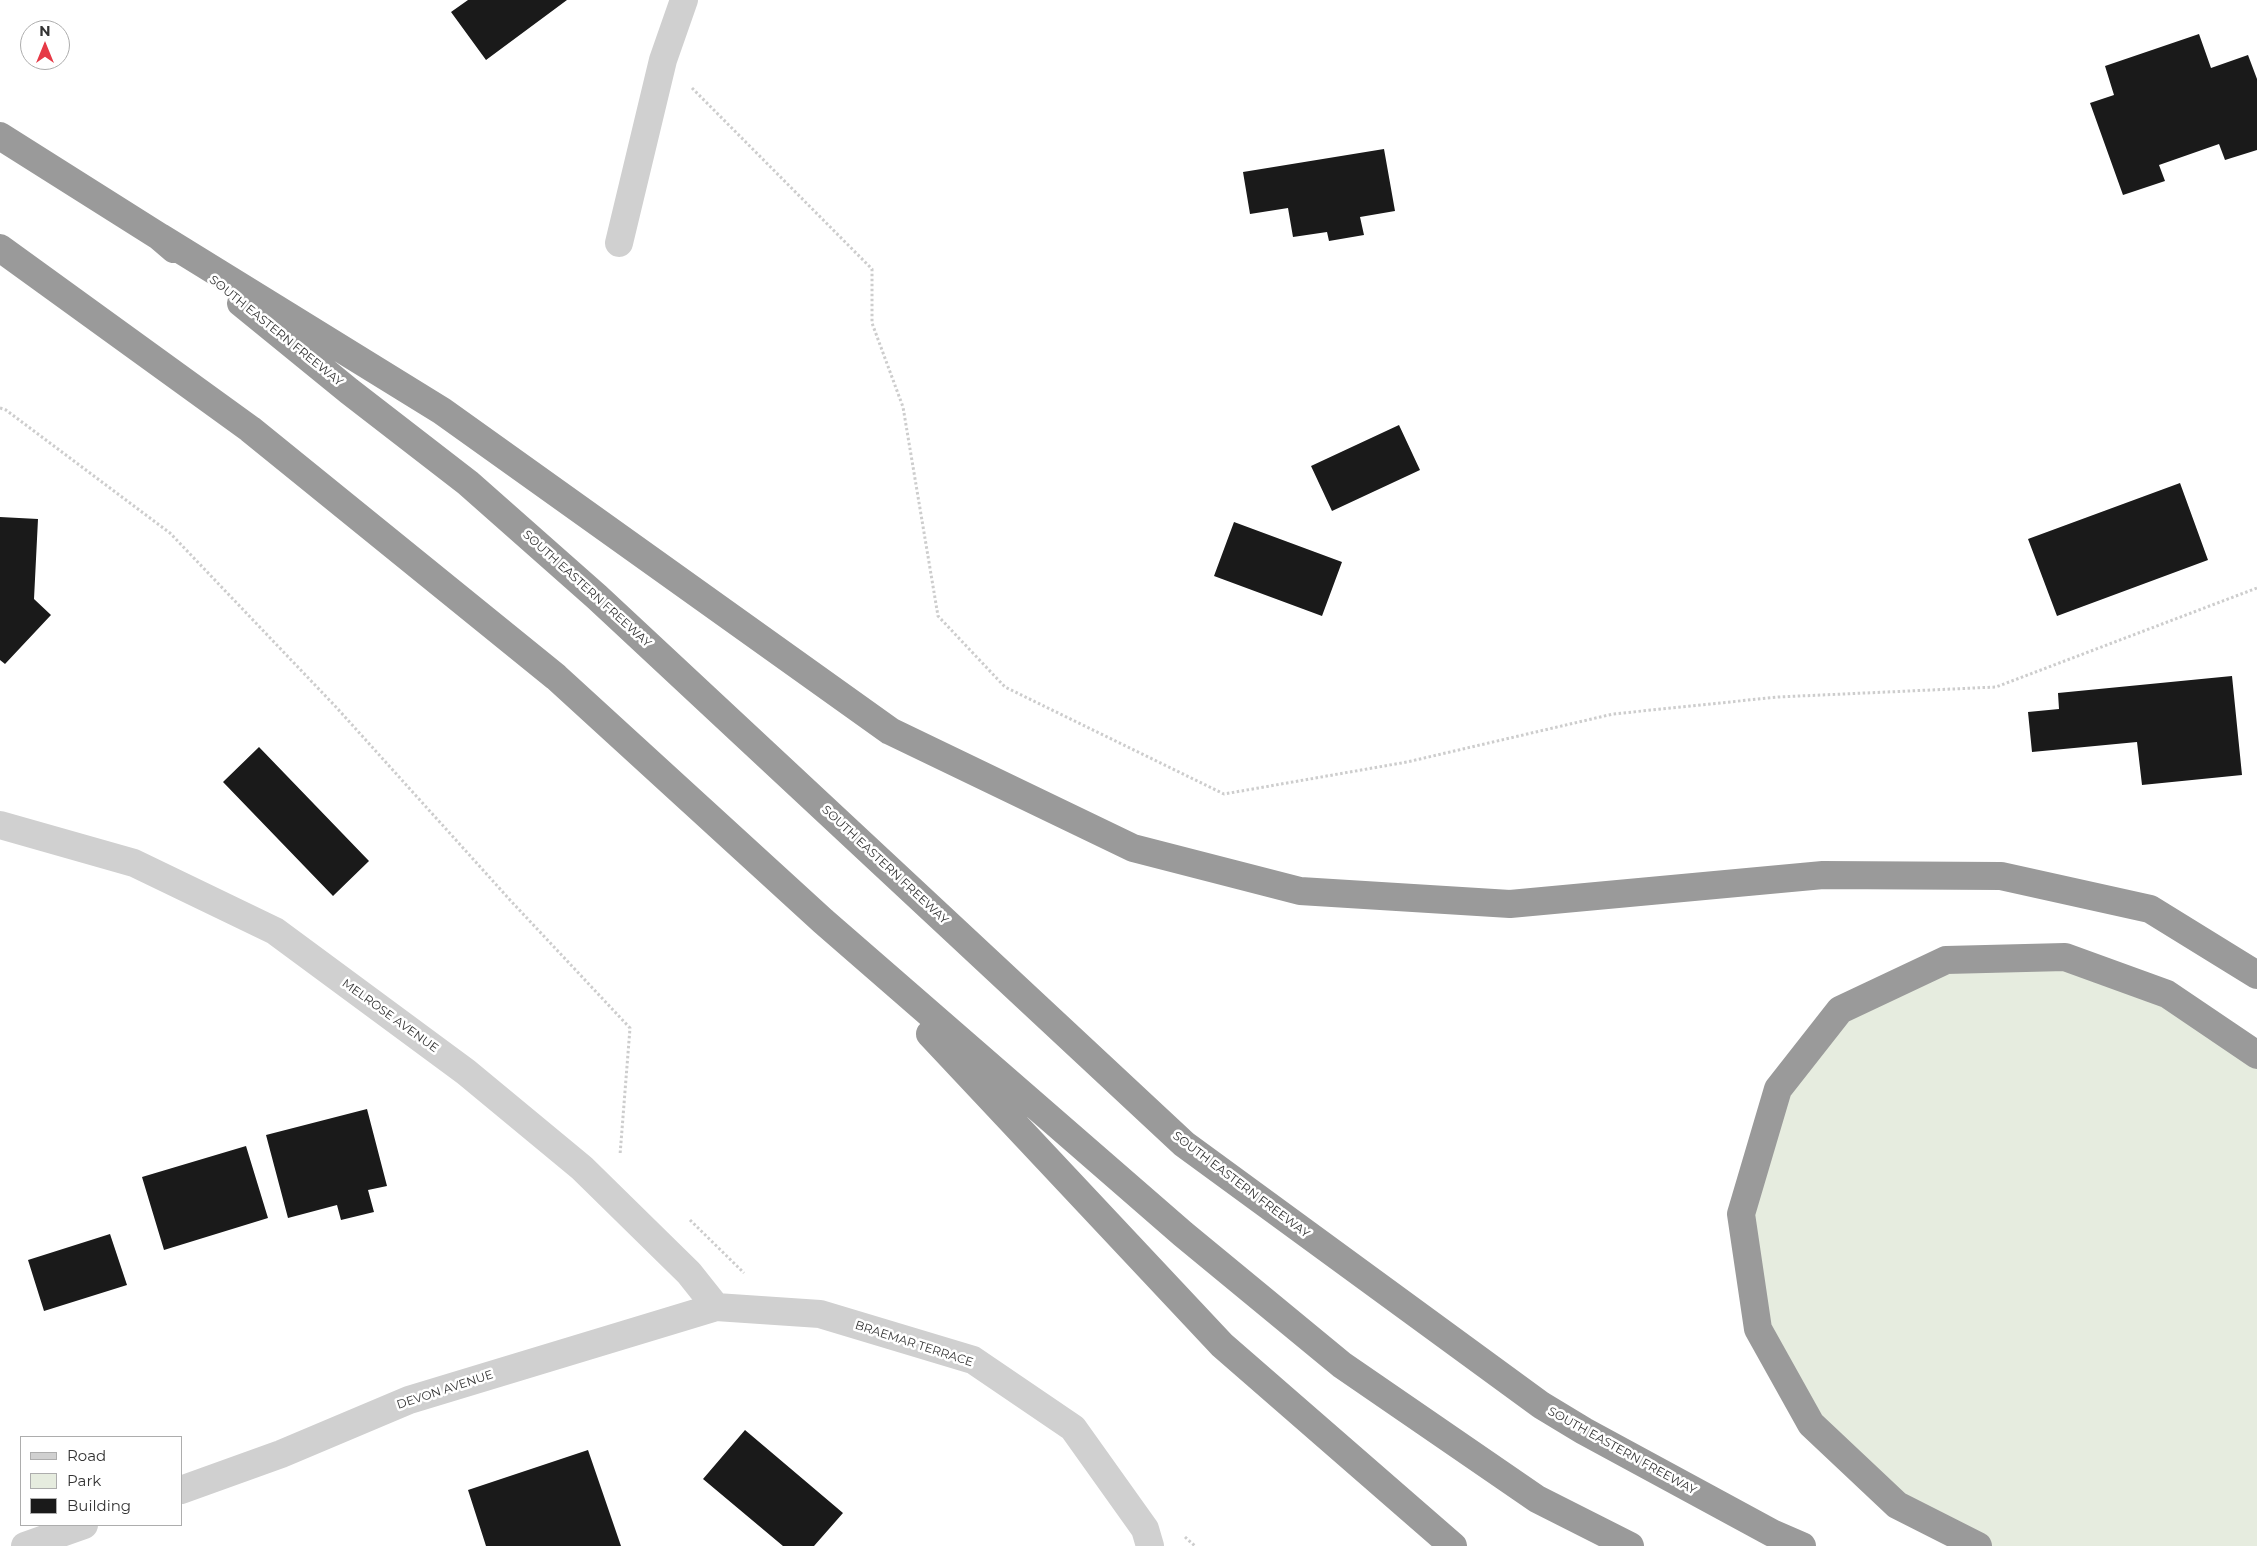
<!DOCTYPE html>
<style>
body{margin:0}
#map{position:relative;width:2257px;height:1546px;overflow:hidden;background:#fff;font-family:Montserrat,sans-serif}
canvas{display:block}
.legend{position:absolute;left:20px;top:1436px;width:162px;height:90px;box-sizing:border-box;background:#fff;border:1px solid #adadad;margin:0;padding:6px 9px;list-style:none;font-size:15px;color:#333}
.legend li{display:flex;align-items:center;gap:10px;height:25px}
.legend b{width:25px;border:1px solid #adadad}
.north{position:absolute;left:20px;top:20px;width:50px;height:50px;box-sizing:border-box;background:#fff;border:1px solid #adadad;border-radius:50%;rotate:0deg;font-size:14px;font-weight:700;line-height:20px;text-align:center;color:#333}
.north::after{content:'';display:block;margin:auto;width:18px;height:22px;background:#e63946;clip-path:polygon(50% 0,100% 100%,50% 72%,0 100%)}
</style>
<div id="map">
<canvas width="2257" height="1546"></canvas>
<ul class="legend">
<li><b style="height:6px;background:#d0d0d0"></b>Road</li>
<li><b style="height:14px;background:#e6ecdf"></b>Park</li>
<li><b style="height:14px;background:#1a1a1a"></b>Building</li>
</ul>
<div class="north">N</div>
</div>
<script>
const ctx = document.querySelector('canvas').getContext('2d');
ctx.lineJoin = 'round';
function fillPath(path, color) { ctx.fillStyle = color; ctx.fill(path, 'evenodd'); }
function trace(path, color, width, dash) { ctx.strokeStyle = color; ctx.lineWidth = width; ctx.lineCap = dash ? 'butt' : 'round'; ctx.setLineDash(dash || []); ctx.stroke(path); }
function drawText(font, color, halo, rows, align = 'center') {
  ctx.font = font + ' Montserrat,sans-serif'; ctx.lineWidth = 5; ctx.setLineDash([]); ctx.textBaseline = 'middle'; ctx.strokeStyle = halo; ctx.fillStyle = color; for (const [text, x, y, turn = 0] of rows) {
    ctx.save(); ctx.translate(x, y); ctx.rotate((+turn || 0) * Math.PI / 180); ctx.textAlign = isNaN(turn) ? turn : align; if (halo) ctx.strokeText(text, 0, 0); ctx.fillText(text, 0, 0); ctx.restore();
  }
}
fillPath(new Path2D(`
 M2065,957l192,98v491h-279l-81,-41 -86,-81 -53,-95 -17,-115 37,-125 62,-79 106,-50z`), '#e6ecdf');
fillPath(new Path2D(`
 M468,0h99l-81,60 -35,-48z
 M2199,34l12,34 37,-13 9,24v71l-32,10 -6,-16 -60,21 6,16 -42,14 -33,-92 24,-8 -9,-29z
 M1384,149l11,62 -35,6 4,18 -35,6 -2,-9 -34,5 -5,-29 -38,6 -7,-42z
 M1399,425l21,45 -88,41 -21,-45z
 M2180,483l28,77 -151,56 -29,-77z
 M0,517l38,2 -4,80 17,16 -46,49 -5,-4z
 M1234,522l108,40 -20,54 -108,-40z
 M2232,676l10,99 -100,10 -5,-43 -105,10 -4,-40 31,-3 -1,-16z
 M259,747l110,114 -36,35 -110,-114z
 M367,1109l20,77 -19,4 6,22 -33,8 -4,-15 -49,13 -22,-83z
 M246,1146l22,72 -104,32 -22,-73z
 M110,1234l17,51 -83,26 -16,-51z
 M745,1430l98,83 -29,33h-31l-80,-67z
 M588,1450l33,96h-135l-18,-56z`), '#1a1a1a');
trace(new Path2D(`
 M692,88l180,181v54l31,84 35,209 67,71 219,107 183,-32 206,-48 165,-17 218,-10 261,-99
 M0,408l6,2 164,123 166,174 174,193 120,128 -10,127
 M690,1220l54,53
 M1185,1537l10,9`), '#cdcdcd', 3, [2.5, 2.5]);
trace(new Path2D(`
 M619,243l44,-183 21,-60
 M0,825l134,38 141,68 191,141 116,96 107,105 27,34
 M181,1490l100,-36 128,-54 307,-93 104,7 153,46 100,68 72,101 5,17
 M25,1546l59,-21`), '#d0d0d0', 28);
trace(new Path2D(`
 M0,136l160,101 14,12
 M160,237l282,174 448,320 243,117 167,43 210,13 313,-29 178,1 149,33 107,66
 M0,248l250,181 306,248 267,244 360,313 159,131 195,134 93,47
 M241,303l108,88 119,92 129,114 587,547 357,261 43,26 188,102 30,13
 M930,1034l292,311 231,201
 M1978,1546l-81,-41 -86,-81 -53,-95 -17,-115 37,-125 62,-79 106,-50 119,-3 102,37 90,61`), '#9a9a9a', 28);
drawText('12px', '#333', '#fff', [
 ["SOUTH EASTERN FREEWAY",276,331,39],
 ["SOUTH EASTERN FREEWAY",587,589,42],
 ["SOUTH EASTERN FREEWAY",885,865,43],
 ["MELROSE AVENUE",390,1016,36],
 ["SOUTH EASTERN FREEWAY",1241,1185,37],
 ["BRAEMAR TERRACE",914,1344,18],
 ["DEVON AVENUE",445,1390,-18],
 ["SOUTH EASTERN FREEWAY",1622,1451,29]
]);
</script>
